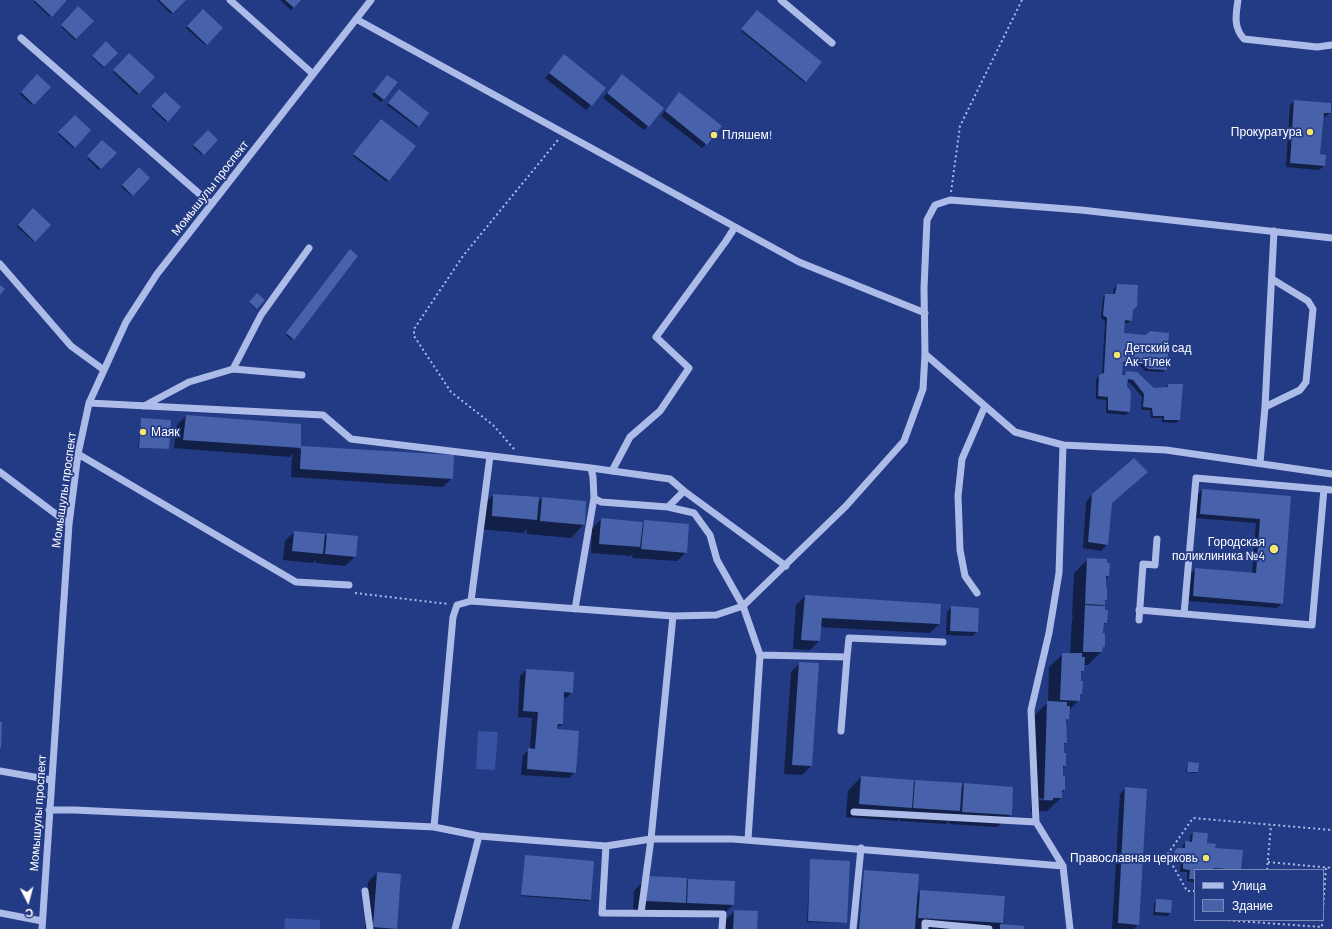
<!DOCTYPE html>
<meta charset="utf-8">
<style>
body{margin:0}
#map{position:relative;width:1332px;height:929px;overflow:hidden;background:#233a84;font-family:Barlow,sans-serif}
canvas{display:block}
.legend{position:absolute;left:1194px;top:869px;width:130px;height:52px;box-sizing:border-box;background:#233a84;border:1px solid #7b89b5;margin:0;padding:5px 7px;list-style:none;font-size:12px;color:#fff}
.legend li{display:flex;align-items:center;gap:8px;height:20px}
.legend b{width:20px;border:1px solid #7b89b5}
.north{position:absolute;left:8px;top:881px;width:40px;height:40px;-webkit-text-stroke:3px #233a84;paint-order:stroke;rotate:174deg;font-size:11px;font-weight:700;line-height:16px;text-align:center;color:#fff}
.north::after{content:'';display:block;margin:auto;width:14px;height:18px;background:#fff;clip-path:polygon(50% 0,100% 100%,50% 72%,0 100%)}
</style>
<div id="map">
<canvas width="1332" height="929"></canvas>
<ul class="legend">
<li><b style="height:5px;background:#acbbe8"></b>Улица</li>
<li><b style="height:11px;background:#4761aa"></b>Здание</li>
</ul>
<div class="north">С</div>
</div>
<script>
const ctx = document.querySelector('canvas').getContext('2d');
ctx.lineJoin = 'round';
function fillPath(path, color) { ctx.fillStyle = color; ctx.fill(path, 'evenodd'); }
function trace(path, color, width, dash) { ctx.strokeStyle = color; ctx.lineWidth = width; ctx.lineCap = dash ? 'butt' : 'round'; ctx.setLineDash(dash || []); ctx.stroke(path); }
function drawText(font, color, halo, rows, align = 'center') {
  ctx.font = font + ' Barlow,sans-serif'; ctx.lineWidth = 3.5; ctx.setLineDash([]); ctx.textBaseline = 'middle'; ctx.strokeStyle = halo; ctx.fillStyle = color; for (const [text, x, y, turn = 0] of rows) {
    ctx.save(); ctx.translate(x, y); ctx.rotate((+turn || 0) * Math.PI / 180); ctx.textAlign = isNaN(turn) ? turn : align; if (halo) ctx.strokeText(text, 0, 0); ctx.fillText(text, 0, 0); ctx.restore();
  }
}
fillPath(new Path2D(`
 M478,731l20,1 -3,38 -19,-1z
 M285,918l35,2v9h-36z`), '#3752a1');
fillPath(new Path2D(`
 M36,0h30l-16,17 -16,-15z
 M157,0h27l-13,14z
 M280,0h20l-9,10z
 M78,8l14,13 -17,19 -14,-13z
 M203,10l19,18 -17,17 -19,-17z
 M757,11l63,51 -16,20 -63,-51z
 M106,42l11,11 -14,15 -11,-11z
 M129,55l24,23 -16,17 -24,-23z
 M560,60l45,28 -19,22 -41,-32z
 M37,75l13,12 -18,18 -12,-11z
 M385,79l-1,20 -3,3 -9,-7z
 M617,80l31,46 -4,4 -41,-32z
 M399,91l29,22 -11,14 -30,-22z
 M165,93l15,14 -14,15 -15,-14z
 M675,98l31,46 -4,4 -41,-32z
 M1295,101l35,12 -5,4h-3l-3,38 5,11 -5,4 -33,-3 4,-62z
 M75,116l15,14 -17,18 -15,-14z
 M381,120l34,26 -28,36 -34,-26z
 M208,131l9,9 -15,15 -9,-8z
 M102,141l13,12 -16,17 -12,-12z
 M139,168l10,10 -17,18 -11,-9z
 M33,210l17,15 -16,17 -17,-15z
 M349,252l-56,87 -1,1 -6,-5z
 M1117,285l15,24 -1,11 -3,3h-4l-1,11 43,35 -3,3 -18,-1 -4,-5 -19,-2 -1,12h2l3,-4 27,17 12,-1 3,-3 11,35 -3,3 -14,-1v-4h-11l-1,-8h-9l1,-13 -12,-14 -3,-1 2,30 -3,3 -20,-2v-13l-10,-1v-20l6,-4 3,-54 -4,-3 2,-20 2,-3h8l1,-7z
 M257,294l7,6 -8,9 -7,-6z
 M186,416l114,9 -1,25 3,-3 150,31 -9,9 -152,-10 1,-19 2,-5 -4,4 -116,-9 3,-23z
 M141,419l27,29 -1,1 -29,-1z
 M1202,490l88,7 -8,106 -5,5 -88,-7 2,-28 5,-4 56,5 4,-51 -60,-5 2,-24z
 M493,495l45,7 4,-4 42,26 -13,14 -44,-4v-5l-4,4 -44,-4 1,-21z
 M1092,495l19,8 -4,42 -6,6 -18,-3 3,-46z
 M601,519l41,4 2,-2 42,31 -9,9 -45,-3 1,-5 -3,3 -39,-3 1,-24z
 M294,532l29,6 4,-4 28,23 -10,9 -29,-3v-3l-3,3 -30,-3 2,-19z
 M1088,559l20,17 -3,4 1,20 -4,7 4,15 -3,4 1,20 -3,3v3l-13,13h-4l-1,5 -3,4 1,20 -2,2v4l-11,11v8l-3,4 1,20 -3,2v9l2,12 -3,3v8h2v13l-3,3v5l-14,13h-6l-2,2 -8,-1 3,-96 14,-14 1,-35 14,-13h7l2,-35 2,-2h-2l2,-44zM1039,798l13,1v2l-13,-1z
 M805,596l134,28 -9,9 -110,-6 -1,14 -9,9 -17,-1 3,-44z
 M952,607l25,24 -4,5 -27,-1 1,-23z
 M800,663l18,1 -7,102 -9,9 -18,-1 7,-102z
 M526,670l46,22 -6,6h-3l-1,26 -6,5 19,43 -6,6 -48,-3 2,-20 7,-6 2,-31 -14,-1 2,-41z
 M1188,763l10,1 -2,9 -10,-1z
 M861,777l51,7 3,-3 46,7 3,-4 47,30 -14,13 -48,-3 1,-4 -4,4 -46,-3v-3l-3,3 -51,-4 2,-26z
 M1126,788l12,136 -4,5h-22l8,-135z
 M1193,833l13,11 8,4 26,21 -45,1v12l-8,-1v-9h-7l1,-8 -8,-1 -1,-7 2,-4 8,-3 1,-4 2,-3 5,1v-7z
 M525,856l65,44 -1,1 -68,-5z
 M811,860l35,62 -1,1 -38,-1 3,-61z
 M864,871l53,23 3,-3 84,5 -2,27 -2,2 23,2v2h-165z
 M377,873l23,2 -4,54h-31l3,-47z
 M647,877l38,6 3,-3 45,25 -14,13 -86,-4 1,-23z
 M1157,900l14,1 -1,12 -2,3 -15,-1 1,-12z
 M735,911l21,18h-35v-5z`), '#0007');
fillPath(new Path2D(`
 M34,0h33l-15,17z
 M159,0h27l-13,13z
 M285,0h16l-7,8z
 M78,6l16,15 -18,18 -15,-14z
 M203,9l20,19 -16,17 -20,-19z
 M757,10l65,52 -16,20 -65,-53z
 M106,41l12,12 -14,14 -12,-11z
 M129,53l26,24 -16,17 -26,-24z
 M564,54l42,34 -14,18 -43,-33z
 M37,74l14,13 -17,18 -13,-13z
 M622,74l42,34 -15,19 -42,-34z
 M387,75l11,7 -14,18 -10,-8z
 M399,89l30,24 -10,14 -31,-24z
 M165,92l16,15 -13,15 -17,-16z
 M679,92l43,34 -15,19 -42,-34z
 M1294,100l37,3v10h-7l-4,41 6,1 -1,11 -35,-3z
 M75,115l16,15 -16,18 -17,-16z
 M381,119l35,27 -27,35 -36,-27z
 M208,130l10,10 -14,15 -11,-10z
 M102,140l15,13 -16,16 -14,-13z
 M139,167l11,11 -17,18 -11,-11z
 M33,208l18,17 -16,17 -17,-17z
 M350,249l8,7 -64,84 -8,-7z
 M1117,284l21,1 -1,21 -4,4 -1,11 -7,-1 -1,13 22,2 4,-4 19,2 -2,37 -19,-1 -4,-5 -21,-2 -1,13h3l1,-4 11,1 17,16 14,-1v-3h15l-3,36h-16v-4h-11l-1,-8 -9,-1 1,-13 -11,-14 -5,-1 -1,7 4,6 -1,20 -22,-2v-13l-10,-1 1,-21 5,-2 3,-55 -4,-3 2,-21h10z
 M0,285l5,4 -5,6z
 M257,293l8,7 -8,9 -8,-7z
 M186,415l115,9v24l-118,-8z
 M141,418l30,2 -2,29 -30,-1z
 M302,446l152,9 -1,24 -153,-10 1,-21z
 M1134,458l14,14 -36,31 -4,42 -20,-3 4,-48z
 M1202,489l89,7 -8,108 -90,-8 2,-28 61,5 4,-54 -60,-5z
 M493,494l46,3 -2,23 -45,-4z
 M542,497l44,4 -1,24 -45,-4z
 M601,518l42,4 -3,25 -41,-3z
 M644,520l45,4 -2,29 -46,-4z
 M294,531l31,3 -2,20 -31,-3z
 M327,533l31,3 -2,21 -31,-3z
 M1087,558l20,1v4h3l-1,13h-3v11h1v13h-2v5l-20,-1z
 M805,595l136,9 -1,20 -118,-6 -2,23 -19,-1z
 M1085,605l20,1v4h3l-1,13h-3l-1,10h2v14h-2l-1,5h-19z
 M951,606l28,2 -1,24 -28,-1z
 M1062,653h20v4h3l-1,14h-3v10h2l-1,13h-2v7l-20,-1z
 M799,662l20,1 -7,103 -20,-1z
 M526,669l48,3 -1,21 -9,-1 -1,32h-5l-1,5 22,2 -3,42 -49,-4 1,-21 7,1 3,-37 -15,-1z
 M1047,701l20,1v4h3l-1,14 -3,-1 1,24h-3v10h2v13h-3v10h2v14h-3v8h-9v2h-9z
 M0,722h2l-1,26h-1z
 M1188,762l11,1 -1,9h-11z
 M861,776l53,4 -2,28 -53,-4z
 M915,780l47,3 -2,28 -47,-3z
 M964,783l49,4 -1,28 -50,-3z
 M1125,787l22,2 -8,136 -21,-2z
 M1193,832l15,1 -1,10 9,1 -1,4 28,2 -2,20 -27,-2 -1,2h-18v9h-6l1,-9 -7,-1v-8h-7l-2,-9 3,-4h8v-7l7,1z
 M525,855l69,6 -3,39 -70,-5z
 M810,859l40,2 -3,62 -39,-2z
 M864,870l55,4 -4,55h-56z
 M377,872l24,2 -4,55 -24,-2z
 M647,876l40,2 -1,25 -40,-2z
 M688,879l47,2 -1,24 -47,-2z
 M920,890l85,6 -2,27 -85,-5z
 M1156,899l16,1 -1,13 -16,-1z
 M734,910l24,1 -1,18h-24z
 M1000,924l24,2v3h-24z`), '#4761aa');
trace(new Path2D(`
 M951,192l9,-66 62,-126
 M514,449l-21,-24 -42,-33 -37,-56v-7l49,-73 95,-116
 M355,593l93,11
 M1268,862l64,6
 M1267,870l4,-45
 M1195,891h-8l-20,-36 26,-37 139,12
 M1323,910l3,-43
 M1223,920l99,7v-7`), '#acbbe8', 2, [2, 3]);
trace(new Path2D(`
 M230,0l83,74
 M781,0l51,43
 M1238,0c-2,14 -5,27 6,39l73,8 15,-2
 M356,19l443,243 126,51
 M21,38l190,166
 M0,264l71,82 33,24
 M925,354l90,78 48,13 -4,128 -10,60 -18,77 5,112
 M233,369l69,6
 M89,403l234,12 28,24 240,29 2,9 1,21 7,4 67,5 16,-16 102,75
 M144,406l45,-24 44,-13 28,-54 48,-67
 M1265,407l35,-17 6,-8 7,-73 -5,-8 -36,-22
 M1063,445l103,5 166,24
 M78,454l218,128 53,3
 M1260,463l5,-56 9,-176
 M591,468l79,11 14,12
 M612,471l18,-34 30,-26 29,-43 -33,-31 70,-96 9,-14
 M0,472l69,52
 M668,507l26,6 16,22 7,25 26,46 17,49
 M977,593l-12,-17 -5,-26 -2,-54 4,-37 23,-53
 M471,601l19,-145
 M575,609l19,-111
 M1139,610l173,15 12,-136
 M1184,614l12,-136 136,12
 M1139,620l4,-56 12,1 2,-26
 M847,657l2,-19 94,4
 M0,771l51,9
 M49,810h26l359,17 19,-210 4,-12 14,-4 202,15 43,-1 27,-9 103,-100 58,-65 19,-52 2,-35 -1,-66 3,-68 8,-15 15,-5 131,10 251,28
 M854,812l182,10 27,44
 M434,827l45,9 127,10 45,-7h82l330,27 7,63
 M748,840l12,-185 87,2 -6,74
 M606,846l-4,67 121,1 -1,15
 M365,891l5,38
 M0,913l42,8
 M641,913l10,-74 22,-223
 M42,929l27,-405 9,-70 11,-51 37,-81 31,-48 214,-274
 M455,929l24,-93
 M853,929l8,-81
 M925,929v-6l64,6`), '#acbbe8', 7);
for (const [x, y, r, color] of [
 [1310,132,4,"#f4e76e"],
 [714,135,4,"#f4e76e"],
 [1117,355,4,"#f4e76e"],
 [143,432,4,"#f4e76e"],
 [1274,549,5,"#f4e76e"],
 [1206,858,4,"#f4e76e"]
]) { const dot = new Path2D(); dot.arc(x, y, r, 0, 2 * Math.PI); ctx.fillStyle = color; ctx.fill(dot); trace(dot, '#233a84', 1.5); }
drawText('12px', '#fff', '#233a84', [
 ["Прокуратура",1302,132],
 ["Пляшем!",722,135,"left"],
 ["Детский сад",1125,348,"left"],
 ["Ак-тiлек",1125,362,"left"],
 ["Маяк",151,432,"left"],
 ["Городская",1265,542],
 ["поликлиника №4",1265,556],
 ["Православная церковь",1198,858]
], 'right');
drawText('12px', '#fff', '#233a84', [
 ["Момышулы проспект",210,188,-52],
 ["Момышулы проспект",64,490,-82],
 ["Момышулы проспект",38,813,-86]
]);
</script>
